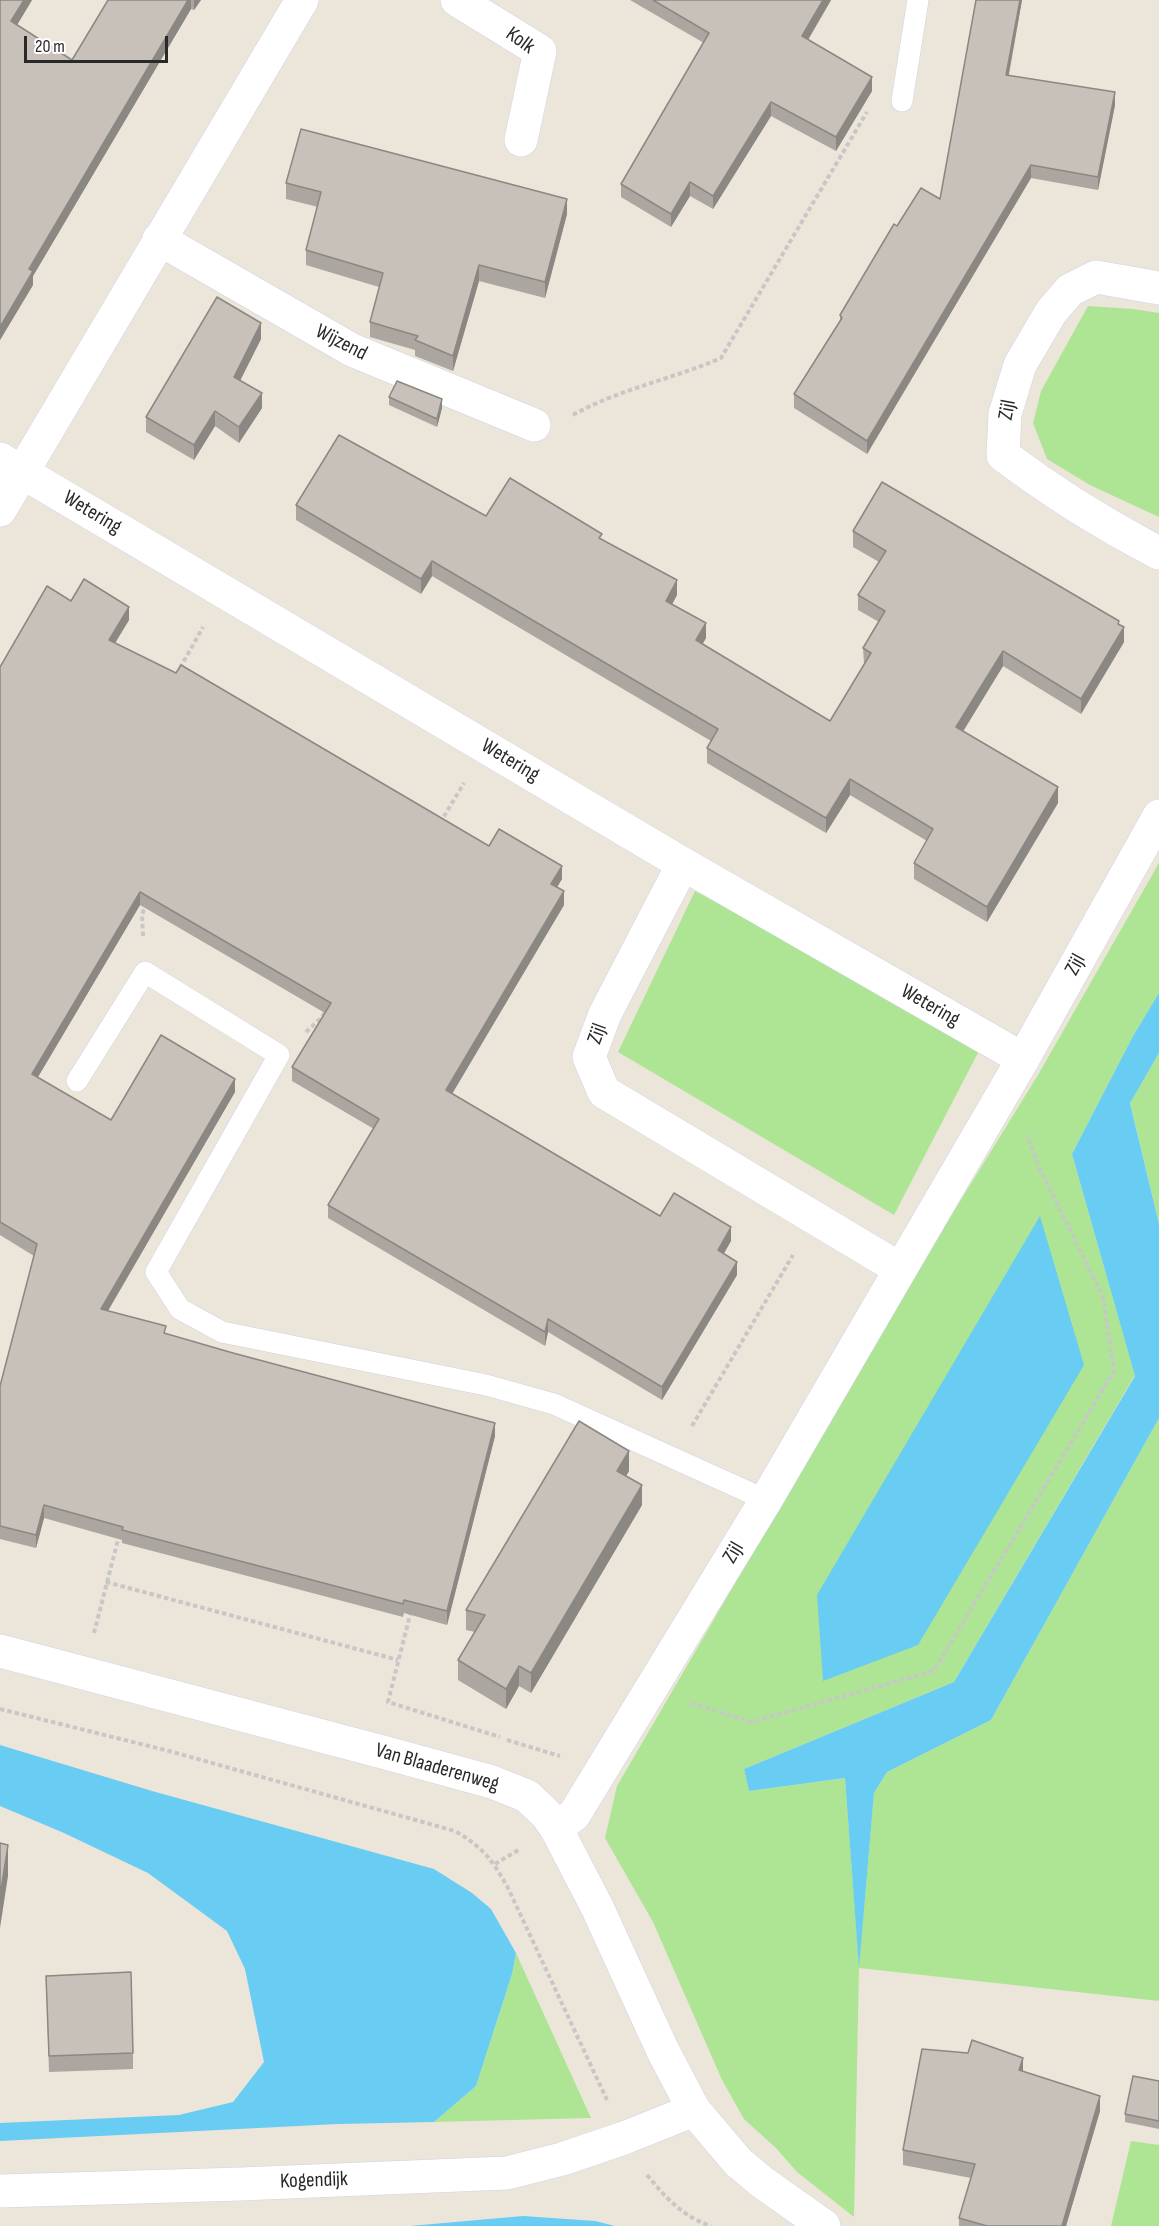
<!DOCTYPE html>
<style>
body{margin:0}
#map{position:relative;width:1159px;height:2226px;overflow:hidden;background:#ece5da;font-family:"Sofia Sans Condensed",sans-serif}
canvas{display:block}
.scale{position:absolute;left:24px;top:36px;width:144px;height:27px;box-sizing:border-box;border:3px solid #292929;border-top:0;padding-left:8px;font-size:18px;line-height:21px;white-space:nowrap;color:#292929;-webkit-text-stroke:4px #fff;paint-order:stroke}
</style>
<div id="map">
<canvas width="1159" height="2226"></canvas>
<div class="scale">20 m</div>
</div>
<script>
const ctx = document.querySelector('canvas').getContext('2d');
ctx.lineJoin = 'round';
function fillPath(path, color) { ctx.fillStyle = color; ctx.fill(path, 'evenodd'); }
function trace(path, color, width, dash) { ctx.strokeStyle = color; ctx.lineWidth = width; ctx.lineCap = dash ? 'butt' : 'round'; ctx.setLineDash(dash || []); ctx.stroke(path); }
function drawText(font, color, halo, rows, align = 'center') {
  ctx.font = font + ' "Sofia Sans Condensed",sans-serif'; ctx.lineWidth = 5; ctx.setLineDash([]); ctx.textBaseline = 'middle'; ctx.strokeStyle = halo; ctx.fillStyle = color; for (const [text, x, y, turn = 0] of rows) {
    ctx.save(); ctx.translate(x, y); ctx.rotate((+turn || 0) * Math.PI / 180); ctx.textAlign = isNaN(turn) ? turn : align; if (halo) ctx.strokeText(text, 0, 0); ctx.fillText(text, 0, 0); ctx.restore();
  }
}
fillPath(new Path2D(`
 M1088,306l45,3 26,4v204l-69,-32 -43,-26 -14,-36 8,-32z
 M1159,863v130l-26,43 -61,118 63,221 -181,307 -210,87 5,22 96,-13 14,185 15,-170 13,-21 104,-52 168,-302v583l-300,-33 -5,249 -57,-45 -21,-24 -32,-29 -22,-39 -69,-158 -48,-84 12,-52 297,-510 124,-201z
 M695,891l288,152 -89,172 -276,-163z
 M1159,1053v171l-29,-122z
 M516,1953l75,165 -157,4 42,-36 36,-112z
 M1131,2141l28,4v81h-48z`), '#aee594');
fillPath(new Path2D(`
 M1159,993v60l-29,50 29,121v194l-168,302 -104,52 -13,21 -15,175 -14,-190 -96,13 -5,-22 210,-87 181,-306 -63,-222 61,-118z
 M1040,1216l44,149 -166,280 -95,36 -6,-86z
 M0,1745l152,46 282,78 38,24 19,16 25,44 -4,21 -36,112 -42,36 -96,2 -338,17v-18l179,-8 54,-13 31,-40 -19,-93 -18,-38 -79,-58 -84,-40 -64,-27z
 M523,2216l72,5 20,5h-205z`), '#68ccf3');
const lane = new Path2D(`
 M902,101l16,-101
 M77,1081l68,-109 134,83 -123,217 24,37 42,23 264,53 68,19 212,96`);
const street = new Path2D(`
 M457,0l83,51 -19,89
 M159,239l193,111 182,75
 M1159,288l-63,-11 -26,13 -19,22 -31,53 -15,49 -2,41c49,37 102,70 156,98
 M0,459l683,405 340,195
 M0,510l302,-510
 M683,864l-78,150 -16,43 15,35 296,177
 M556,1828l18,-13 192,-315 257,-441 136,-243
 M0,2191l241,-7 266,-11 55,-14 62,-21 70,-28`);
const secondary = new Path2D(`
 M0,1651l390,103 102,28 35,14 19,18 10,14 41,79 66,144 31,59 44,52 24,20 62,44`);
trace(lane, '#cfd3e3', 22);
trace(street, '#cfd3e3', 34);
trace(secondary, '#cfd3e3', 34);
trace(new Path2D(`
 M573,415c46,-26 100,-36 148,-57l146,-246
 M180,668l23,-41
 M440,823l24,-40
 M143,936l-1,-22 4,-8
 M306,1032l15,-14 6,-9
 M692,1426l101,-171
 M106,1582l292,78
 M411,1611l-23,91 112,35
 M94,1633l25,-97
 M691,1703l60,19 183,-51 180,-300 -11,-74 -64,-130 -12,-32
 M0,1709l169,42 286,80c28,16 38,30 53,57l99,212
 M507,1740l53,16
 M495,1864l25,-15
 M647,2175c18,22 36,42 64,51`), '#c7c7c7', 4, [4.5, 3]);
trace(lane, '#fff', 21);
trace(street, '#fff', 33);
trace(secondary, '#fff', 33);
fillPath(new Path2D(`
 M0,0h32l-15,25 55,35 36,-60h93l-7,10 -3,-1 -158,267v9l-33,55z
 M630,0h201l-23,40 64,51 -36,60 -65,-35 -58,93 -23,-13 -19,31 -50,-30v-13l83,-141z
 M976,0h46l-13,75 106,30 -17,85 -67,-12 -164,276 -73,-46v-14l46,-74v-5l57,-89 43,-27z
 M286,183l281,31 -22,84 -66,-17 -26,90 -38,-15v-6l-45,-13v-15l9,-35 -73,-22v-15l12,-43 -32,-8z
 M261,339l-21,41 22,28 -23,35 -24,-17 -21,34 -48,-28v-15z
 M389,397l53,11 -5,19 -48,-22z
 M296,505l190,11 116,23 75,56 -5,9 34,34 -4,6 128,77 34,-57 -1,-16 16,-26 -21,-12v-15l21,-33 -26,-15v-16l266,93 5,18 -43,72 -78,-48 -40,65 95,72 -71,119 -73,-43v-16l13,-22 -77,-46 -24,38 -119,-70v-15l4,-7 -279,-165 -11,18 -125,-74z
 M71,601l58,19 -14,23 374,203 73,33 -5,8 7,18 -112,189 208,122 71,25 -8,13 14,21 -75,125 -114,-68 -3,14 -217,-128v-13l46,-76 -82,-48v-14l33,-54 -185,-108 -102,172 73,43 124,-28 -128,219 59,23 329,102 -48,189 -43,-12 -1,4 -106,-28 -175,-46v-3l-78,-22 -8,30 -36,-9v-153l34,-130 -34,-21v-568z
 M629,1471l-3,5 16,29 -111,188 -12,-7 -13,23 -48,-29v-20l17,-28 -9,-2v-20z
 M46,1976l87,77v16l-84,3z
 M1023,2072l77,39 -34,115h-107v-8l12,-40 -68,-13v-15z
 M1159,2081v48l-34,-7v-8z`), '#aba6a0');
fillPath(new Path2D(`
 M24,0h8l-21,35v-14z
 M188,0h3v9l-158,267v9l-33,55v-13l29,-58z
 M194,0h7l-7,10z
 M823,0h8l-29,50v-14z
 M1020,0h2l-16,88v-13z
 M872,77v14l-36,60v-14z
 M1115,92v13l-17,85v-13z
 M771,102v14l-58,93v-13z
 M1031,165v13l-164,276v-13z
 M690,182v14l-19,31v-13z
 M567,199v15l-22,84v-16z
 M479,265v16l-26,90v-15z
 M261,323v16l-27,54v-16z
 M262,393v15l-23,35v-16z
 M442,399v9l-5,19v-8z
 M215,411v15l-21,34v-15z
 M432,561v15l-11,18v-15z
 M677,580v15l-11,21v-15z
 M129,607v13l-20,33v-13z
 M1119,621v14l5,-8v15l-43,72v-15z
 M706,623v15l-10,18v-16z
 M1003,651v15l-47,77v-16z
 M850,779v16l-24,38v-15z
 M1058,787v16l-71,119v-15z
 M562,866v13l-11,18v-13z
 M564,891v14l-118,199v-14z
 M140,892v13l-108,182v-13z
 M235,1079v13l-134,231v-14z
 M731,1227v14l-13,23v-14z
 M737,1262v13l-75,125v-13z
 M548,1319v13l-3,14v-14z
 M495,1423v13l-48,189v-14z
 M629,1451v20l-12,20v-20z
 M642,1485v20l-111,188v-20z
 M44,1505v13l-8,30v-13z
 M519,1666v20l-13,23v-20z
 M8,1845v31l-8,52v-32z
 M1023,2058v15l-4,-3z
 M1100,2096v15l-34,115h-4z`), '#8b8782');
const building = new Path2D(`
 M0,0h24l-13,21 61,39 36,-60h80l-159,269 4,2 -33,56z
 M653,0h170l-21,36 70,41 -36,60 -65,-35 -58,94 -23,-14 -19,32 -50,-30 88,-151z
 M976,0h44l-14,75 109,17 -17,85 -67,-12 -164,276 -73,-47 48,-76 -2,-3 54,-91 3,2 24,-38 19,11z
 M301,129l266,70 -22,83 -66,-17 -26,91 -38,-16 3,-4 -48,-14 13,-49 -77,-23 15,-58 -35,-9z
 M217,297l44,26 -27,54 28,16 -23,34 -24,-16 -21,34 -48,-28z
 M397,381l45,18 -5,20 -48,-22z
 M339,435l147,81 24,-38 92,56 -3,4 78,42 -11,21 40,22 -10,17 134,81 41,-68 -8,-5 22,-37 -27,-16 28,-44 -33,-20 29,-49 167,98 70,41 -1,3 6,3 -43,72 -78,-48 -47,76 102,60 -71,120 -73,-44 19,-34 -83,-50 -24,39 -119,-70 11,-19 -65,-38 -221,-130 -11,18 -125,-74z
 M84,579l45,28 -20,33 67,33 5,-8 308,181 10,-17 63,37 -11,18 13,7 -118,199 214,126 14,-23 57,34 -13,23 19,12 -75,125 -114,-68 -3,13 -217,-127 51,-86 -87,-52 39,-64 -191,-111 -108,182 79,46 50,-85 74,44 -134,230 65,17 -2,7 69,20 262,70 -48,188 -43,-11 -1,4 -106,-28 -175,-46 1,-3 -79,-22 -8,30 -36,-9v-140l37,-142 -37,-22v-555l47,-81 24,15z
 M579,1421l50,30 -12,20 25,14 -111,188 -12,-7 -13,23 -48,-29 27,-45 -19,-5z
 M0,1843l8,2 -8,51z
 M131,1972l2,81 -84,3 -3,-80z
 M972,2040l51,18 -4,12 81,26 -38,130h-75l-28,-8 16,-54 -72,-14 19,-101 46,4z
 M1133,2076l26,5v40l-34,-7z`);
fillPath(building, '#c7c1ba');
trace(building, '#8b8782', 1.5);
drawText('21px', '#292929', '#fff', [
 ["Kolk",520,41,36],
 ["Wijzend",341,343,27],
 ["Zijl",1008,410,-79],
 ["Wetering",92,513,31],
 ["Wetering",510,761,31],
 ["Zijl",1076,965,-61],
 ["Wetering",930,1006,30],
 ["Zijl",598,1034,-70],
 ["Zijl",734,1553,-59],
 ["Van Blaaderenweg",437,1768,16],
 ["Kogendijk",314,2181,-2]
]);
</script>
